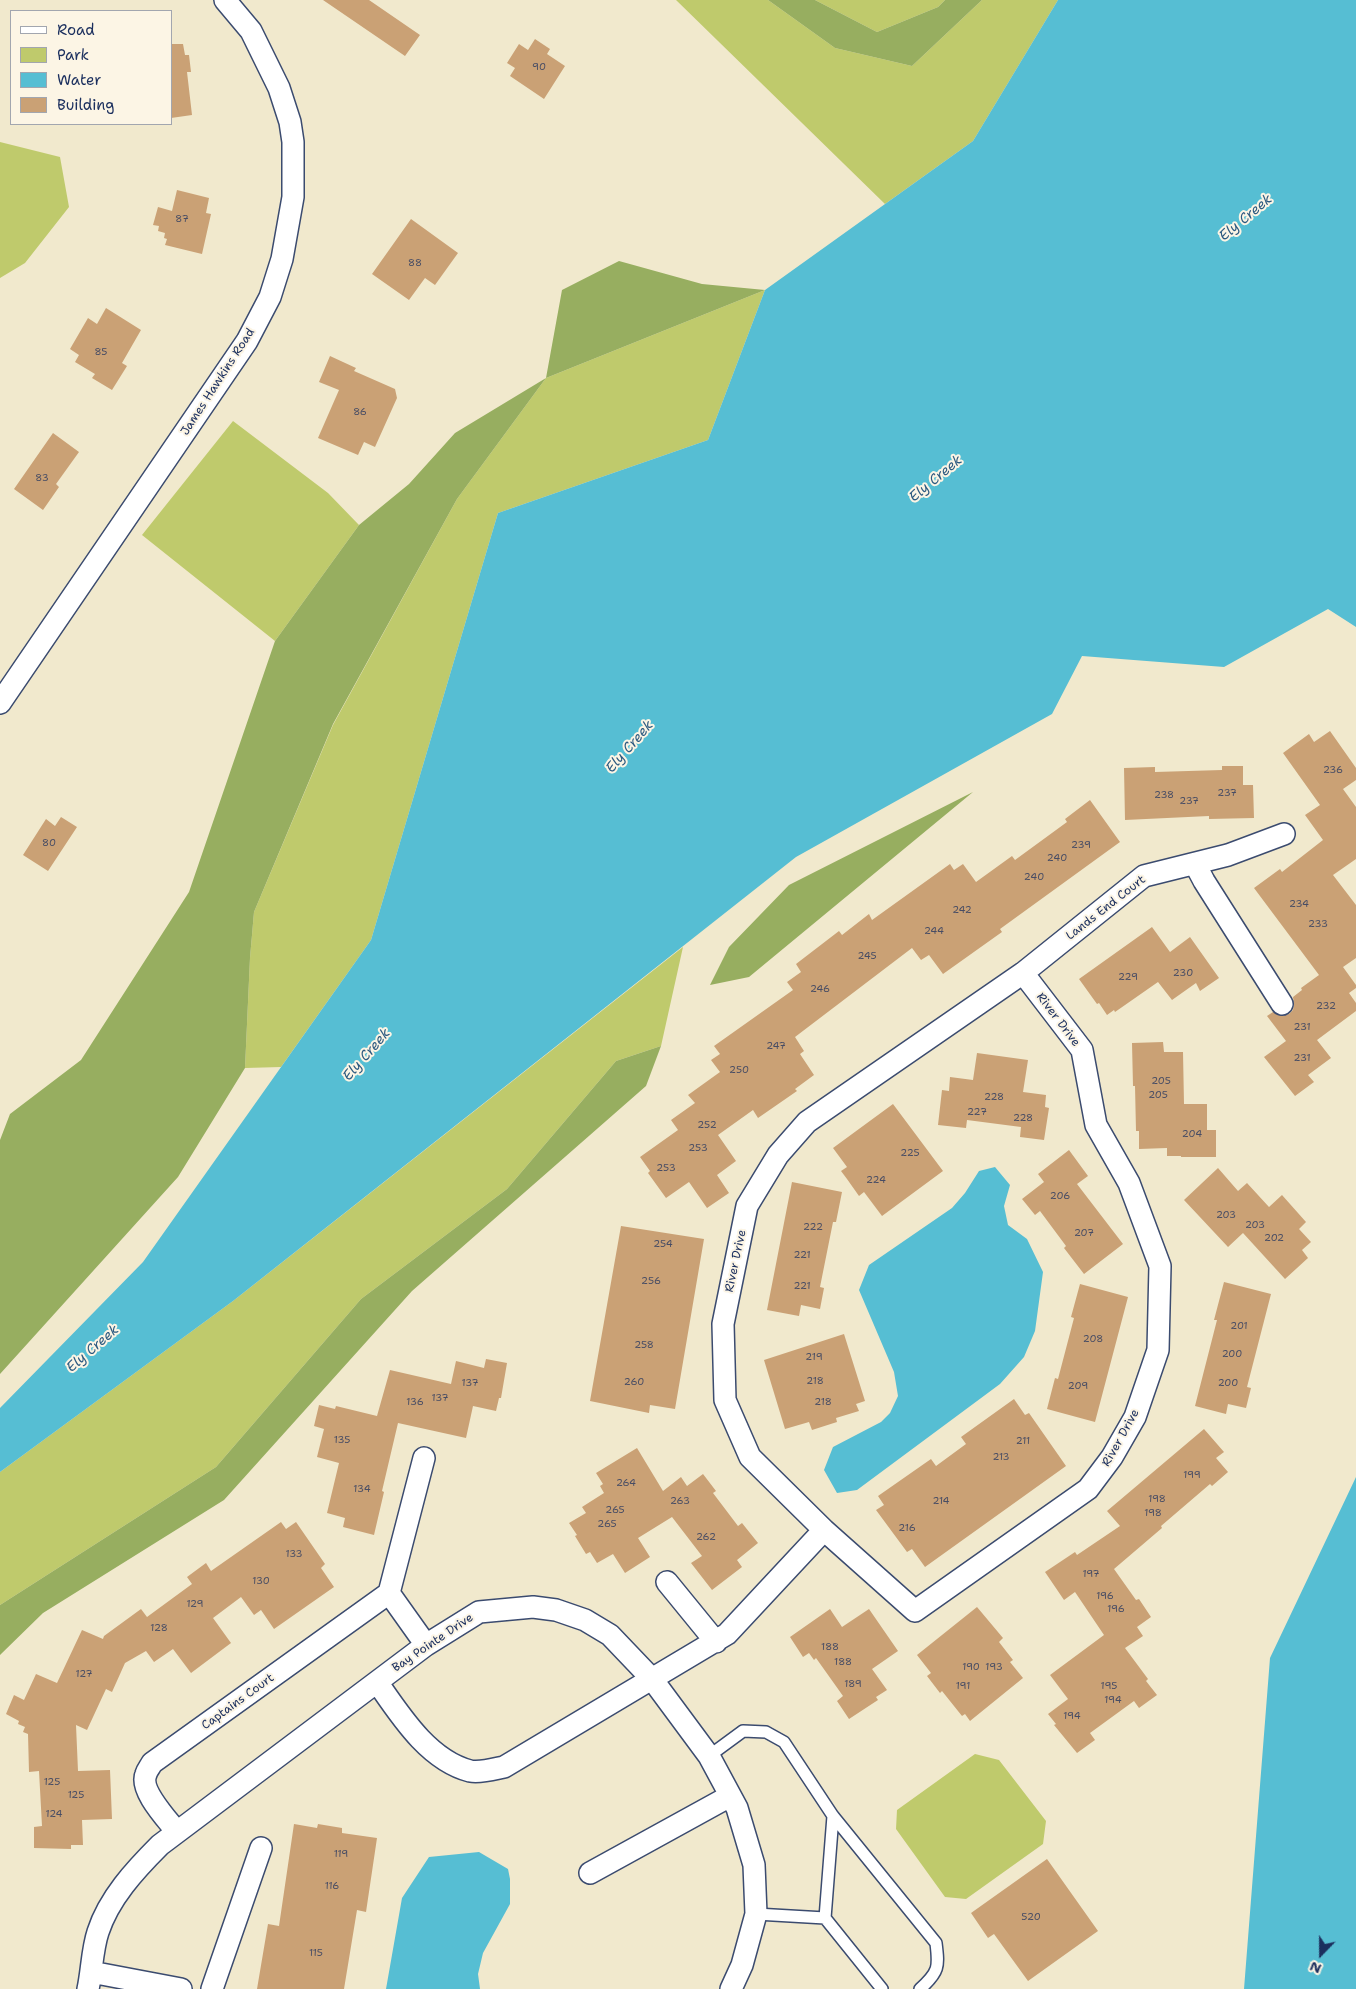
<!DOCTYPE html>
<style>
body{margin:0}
#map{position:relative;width:1356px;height:1989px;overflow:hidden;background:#f1e9cd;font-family:"Shantell Sans",sans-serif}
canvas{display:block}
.legend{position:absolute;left:10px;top:10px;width:162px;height:115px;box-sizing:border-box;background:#fcf5e5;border:1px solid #a2a6af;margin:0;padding:6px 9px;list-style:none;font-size:15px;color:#1b2f5e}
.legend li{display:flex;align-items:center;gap:10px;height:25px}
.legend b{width:25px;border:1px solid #a2a6af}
.north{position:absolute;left:1296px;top:1929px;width:50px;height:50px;-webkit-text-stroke:4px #fcf5e5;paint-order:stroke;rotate:202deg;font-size:14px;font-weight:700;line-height:20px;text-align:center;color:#1b2f5e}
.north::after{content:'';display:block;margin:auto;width:18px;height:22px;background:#1b2f5e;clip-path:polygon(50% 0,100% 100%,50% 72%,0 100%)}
</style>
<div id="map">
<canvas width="1356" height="1989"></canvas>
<ul class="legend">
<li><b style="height:6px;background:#fff"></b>Road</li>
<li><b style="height:14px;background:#bfca6c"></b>Park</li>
<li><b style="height:14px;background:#56bed3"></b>Water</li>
<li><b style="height:14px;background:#caa175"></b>Building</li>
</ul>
<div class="north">N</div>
</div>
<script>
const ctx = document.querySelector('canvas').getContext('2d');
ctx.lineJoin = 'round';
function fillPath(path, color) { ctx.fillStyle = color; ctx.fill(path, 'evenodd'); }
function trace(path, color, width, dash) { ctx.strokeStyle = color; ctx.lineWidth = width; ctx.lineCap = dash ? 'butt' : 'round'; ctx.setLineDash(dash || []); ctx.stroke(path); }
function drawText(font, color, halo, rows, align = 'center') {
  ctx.font = font + ' "Shantell Sans",sans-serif'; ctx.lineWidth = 4; ctx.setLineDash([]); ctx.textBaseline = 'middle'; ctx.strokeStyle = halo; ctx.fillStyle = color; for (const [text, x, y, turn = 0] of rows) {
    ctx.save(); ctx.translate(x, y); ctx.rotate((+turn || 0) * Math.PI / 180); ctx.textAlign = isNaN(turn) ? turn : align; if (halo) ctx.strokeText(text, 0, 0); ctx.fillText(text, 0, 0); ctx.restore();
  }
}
fillPath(new Path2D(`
 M676,0h92l67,48 77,18 70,-66h76l-85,141 -88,63z
 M815,0h130l-7,7 -61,25z
 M0,142l60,15 9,50 -44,56 -25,15z
 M765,290l-57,150 -210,73 -127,427 -90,127 -36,1 5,-110 4,-46 79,-187 124,-226 89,-121z
 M233,421l95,72 31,32 -84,116 -133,-106z
 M683,947l-22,99 -45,15 -109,128 -146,110 -145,168 -216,138v-133l233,-171z
 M975,1754l24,6 47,61 -3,23 -77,55 -21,-2 -49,-68 1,-19z`), '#bfca6c');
fillPath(new Path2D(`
 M768,0h47l62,32 61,-25 7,-7h37l-70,66 -77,-18z
 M619,261l83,23 63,6 -219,88 -89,121 -124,225 -79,188 -4,46 -5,110 -67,109 -178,197v-234l10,-26 71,-54 108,-168 86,-251 84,-116 50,-41 46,-51 91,-55 16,-88z
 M973,792l-224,185 -39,8 19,-38 60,-62z
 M661,1046l-15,40 -234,205 -188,209 -181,113 -43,42v-50l216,-138 145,-168 146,-110 109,-128z`), '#97ae60');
fillPath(new Path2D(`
 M1058,0h298v627l-28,-18 -104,58 -142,-11 -30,58 -256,143 -563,444 -233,171v-64l143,-146 228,-322 127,-427 210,-73 57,-150 208,-149z
 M995,1167l15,18 -6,21 4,19 19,14 16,33 -8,59 -11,26 -24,27 -143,106 -20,3 -13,-23 9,-23 48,-25 9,-9 8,-17 -4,-24 -35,-82 10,-25 83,-57 13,-15 14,-22z
 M1356,1477v512h-112l26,-331z
 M479,1852l29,17 2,10v25l-27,49 -5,21 2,15h-94l16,-91 27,-41z`), '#56bed3');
fillPath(new Path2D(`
 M323,0h46l51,35 -15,21z
 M535,39l15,10 -3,5 18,12 -21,33 -34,-23 5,-8 -8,-5 12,-19 9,6z
 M171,44h12l2,11h4l2,17h-4l5,43 -21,3z
 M177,190l32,8 -3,15 5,1 -9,40 -37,-9 2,-6 -3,-1 1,-5 -7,-2 1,-5 -6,-1 5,-18 14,4z
 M411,219l47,34 -23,32 -10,-7 -16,22 -37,-26z
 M106,308l35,22 -19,33 5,3 -15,24 -20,-12 3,-4 -20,-12 4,-7 -9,-6 18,-31 9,6z
 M330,356l26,12 -2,3 41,18 2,9 -22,49 -11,-5 -6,13 -40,-17 21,-48 -20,-8z
 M53,433l26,19 -23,32 3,3 -16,23 -29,-21z
 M1330,731l26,37v12l-13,9 13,18v52l-23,16 23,30v53l-13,9 13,18v3l-7,5 7,10v8l-39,29 14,18 -23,17 6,7 -19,14 -31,-39 22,-16 -19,-25 6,-4 9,4 7,-2 4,-4 1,-6 -1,-7 9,-7 -1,-2 18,-13 -65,-87 26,-19 2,3 41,-32 -18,-25 15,-10 -37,-52 26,-19 5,8z
 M1222,766h21v19h10l1,33 -45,1v-3l-84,4 -1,-52 31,-1v5l67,-2z
 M1090,800l30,42 -120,87 2,3 -59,42 -14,-19 -8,5 -9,-12 -117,89 9,14 -4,3 14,21 -19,14 2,2 -39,27 -5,-8 -35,25 18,26 -19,14 12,18 -22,15 -18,-26 -23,16 -18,-25 2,-2 -10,-14 38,-27 -7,-10 24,-17 -7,-8 32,-23 -9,-12 9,-6 -6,-8 79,-56 -6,-8 14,-10 -5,-8 43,-33 3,4 27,-21 3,6 78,-56 4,6 9,-6 13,18 36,-26 3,4 52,-38 -2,-3z
 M61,817l16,10 -29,44 -25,-16 23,-36 9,7z
 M1152,927l18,25 20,-15 29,41 -19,13 -4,-8 -24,17 -14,-18 -43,30 -1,-2 -7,5 -8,-12 -2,1 -18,-25z
 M1163,1042l1,10h19l1,52h23v26h9v27h-35v-1h-14v-8l-28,1v-18h-3l-1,-45h-2l-1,-43z
 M977,1053l51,7 -5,32 23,3 -1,12 4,1 -5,32 -24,-3 1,-10 -54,-7 -1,8 -28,-3 4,-35 7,1 1,-14 23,3z
 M893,1104l50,67 -61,45 -18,-24 -5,4 -12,-17 -6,-8 6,-4 -14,-19z
 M1069,1150l19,26 -11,8 46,60 -39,30 -20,-26 2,-2 -26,-35 -5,4 -13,-16 22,-17 -6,-8z
 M1218,1168l20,23 9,-8 22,24 13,-12 24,27 -7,7 12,13 -9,8 6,8 -23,21 -42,-46 -15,14 -44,-47z
 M792,1182l50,10 -6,30h-3l-13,65 4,1 -4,21 -19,-4 -2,11 -32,-6z
 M621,1226l83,13 -29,170 -25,-4 -1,8 -59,-12z
 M1224,1282l47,12 -24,93 4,1 -5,20 -18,-4 -2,10 -31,-8 22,-86h-3z
 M1080,1284l48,13 -33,125 -48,-13 8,-31 3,1 16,-61 -3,-1z
 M844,1334l21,67 -9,3 3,7 -23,7 1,4 -25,8 -3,-8 -24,7 -21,-69z
 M486,1359l21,4 -6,35h-2l-3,13 -23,-5 -7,32 -68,-15 -16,68 2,1 -10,43 -31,-8 2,-9 -18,-5 12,-50 -22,-6 7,-28 -10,-3 5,-21 16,4 1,-3 41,10 13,-46 61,14 5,-23 28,7z
 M1014,1399l11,16 4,-2 37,53 -141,101 -13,-18 -5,3 -31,-42 8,-5 -6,-9 53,-37 5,7 30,-22 -5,-7z
 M1204,1429l20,23 -8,6 12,14 -16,14 -2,-2 -49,42 1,2 -48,41 22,31 3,-1 12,18 -14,10 6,9 -18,12 23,31 -2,2 11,14 -18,13 -5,-7 -44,32 5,7 -18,13 -23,-28 2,-1 -8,-10 20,-15 -18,-24 54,-40 -29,-43 -11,8 -19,-28 30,-20 2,3 43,-29 -13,-15z
 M637,1448l26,43 18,-14 6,9 16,-12 13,17 -3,2 25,33 4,-3 16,20 -21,17 5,7 -30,23 -21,-27 11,-7 -30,-39 -34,21 12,19 -25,16 -12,-19 -16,9 -7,-11 -4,2 -11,-18 2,-1 -8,-12 17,-10 -4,-6 22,-14 -4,-7 3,-2 -7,-11z
 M281,1522l5,7 10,-7 29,42 -4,4 13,19 -60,42 -13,-19 -7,5 -13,-18 -28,21 18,25 -40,30 -18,-24 -19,13 -8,-11 -21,12 -13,29 -6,-3 -19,41 -11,-5 2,46 32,-1 2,49 -30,1 1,25h-12v4l-37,-1v-21l8,-1 -3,-55 -10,1 -1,-38 -5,-2 2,-5 -7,-3 1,-3 -13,-7 8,-19 10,5 12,-26 21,9 25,-53 21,9 1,-3 37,-27 6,8 45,-33 -5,-7 19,-14 5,8z
 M977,1607l26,31 -4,4 14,18 -3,2 13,16 -53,43 -5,-7 -3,2 -20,-25 -2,2 -13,-17 4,-3 -14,-18z
 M830,1609l12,18 27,-18 29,42 -26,18 15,21 -11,7 2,3 -29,19 -12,-18 6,-5 -27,-38 -2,2 -5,-7 -6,4 -13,-20z
 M294,1824l23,4 1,-4 24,4v5l35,5 -11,74 -9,-2 -13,79h-87l11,-65 11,2z
 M1047,1859l51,72 -70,50 -34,-47 -6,4 -17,-25z`), '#caa175');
const service = new Path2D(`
 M709,1756l34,-25 23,1 18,10 49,74 103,127c3,24 3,29 -16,46
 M756,1914l69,4 57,71
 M825,1918l8,-102`);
const minor = new Path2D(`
 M0,703l247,-362 23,-44 12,-38 11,-62v-55l-3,-20 -11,-34 -28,-57 -26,-31
 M1195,864l9,17 78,123
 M1023,973l59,77 14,75 33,58 31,83 -2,84 -23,67 -23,40 -24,32 -173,122 -91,-81 -74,-73 -25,-57 -2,-76 24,-118 31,-51 29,-33 216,-149 121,-97 84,-21 56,-21
 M424,1458l-35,135 37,52
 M667,1582l49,60
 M377,1682c23,33 51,78 93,89 11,2 24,-2 34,-4l223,-133 97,-104
 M177,1832c-10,-13 -38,-42 -31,-58 1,-4 4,-7 6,-11l237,-170
 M590,1873l140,-77
 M91,1972l90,17
 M88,1989c4,-18 4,-39 10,-57 11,-34 37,-62 62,-87l266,-200 53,-33 54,-5 23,3 29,10 25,15 42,44 57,77 28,52 17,57 2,49 -14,51 -11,24
 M212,1989l49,-141`);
trace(service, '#3b4b6f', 14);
trace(minor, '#3b4b6f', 24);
trace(service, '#fff', 11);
trace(minor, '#fff', 21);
drawText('10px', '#474c64', null, [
 ["90",539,67],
 ["87",182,219],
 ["88",415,263],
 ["85",101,352],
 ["86",360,412],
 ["83",42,478],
 ["236",1333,770],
 ["237",1227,793],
 ["238",1164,795],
 ["237",1189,801],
 ["80",49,843],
 ["239",1081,845],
 ["240",1057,858],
 ["240",1034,877],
 ["234",1299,904],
 ["242",962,910],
 ["233",1318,924],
 ["244",934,931],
 ["245",867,956],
 ["230",1183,973],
 ["229",1128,977],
 ["246",820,989],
 ["232",1326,1006],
 ["231",1302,1027],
 ["247",776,1046],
 ["231",1302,1058],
 ["250",739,1070],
 ["205",1161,1081],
 ["205",1158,1095],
 ["228",994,1097],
 ["227",977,1112],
 ["228",1023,1118],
 ["252",707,1125],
 ["204",1192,1134],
 ["253",698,1148],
 ["225",910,1153],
 ["253",666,1168],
 ["224",876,1180],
 ["206",1060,1196],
 ["203",1226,1215],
 ["203",1255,1225],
 ["222",813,1227],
 ["207",1084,1233],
 ["202",1274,1238],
 ["254",663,1244],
 ["221",802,1255],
 ["256",651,1281],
 ["221",802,1286],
 ["201",1239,1326],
 ["208",1093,1339],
 ["258",644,1345],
 ["200",1232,1354],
 ["219",814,1357],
 ["218",815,1381],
 ["260",634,1382],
 ["137",470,1383],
 ["200",1228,1383],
 ["209",1078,1386],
 ["137",440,1398],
 ["136",415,1402],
 ["218",823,1402],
 ["135",342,1440],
 ["211",1023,1441],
 ["213",1001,1457],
 ["199",1192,1475],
 ["264",626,1483],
 ["134",362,1489],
 ["198",1157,1499],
 ["263",680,1501],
 ["214",941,1501],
 ["265",615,1510],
 ["198",1153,1513],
 ["265",607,1524],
 ["216",907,1528],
 ["262",706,1537],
 ["133",294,1554],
 ["197",1091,1574],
 ["130",261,1581],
 ["196",1105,1596],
 ["129",195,1604],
 ["196",1116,1609],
 ["128",159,1628],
 ["188",830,1647],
 ["188",843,1662],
 ["190",971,1667],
 ["193",994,1667],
 ["127",84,1674],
 ["189",853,1684],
 ["191",963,1686],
 ["195",1109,1686],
 ["194",1113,1700],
 ["194",1072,1716],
 ["125",52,1782],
 ["125",76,1795],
 ["124",54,1814],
 ["119",341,1854],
 ["116",332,1886],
 ["520",1031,1917],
 ["115",316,1953]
]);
drawText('12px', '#1b2f5e', '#fcf5e5', [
 ["James Hawkins Road",218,382,-57],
 ["Lands End Court",1106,908,-38],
 ["River Drive",1058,1020,53],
 ["River Drive",736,1261,-78],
 ["River Drive",1121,1438,-61],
 ["Bay Pointe Drive",433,1643,-34],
 ["Captains Court",238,1702,-36]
]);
drawText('italic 14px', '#2d5a81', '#fcf5e5', [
 ["Ely Creek",1246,218,-40],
 ["Ely Creek",936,479,-40],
 ["Ely Creek",630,747,-49],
 ["Ely Creek",367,1055,-49],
 ["Ely Creek",93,1349,-41]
]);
</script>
